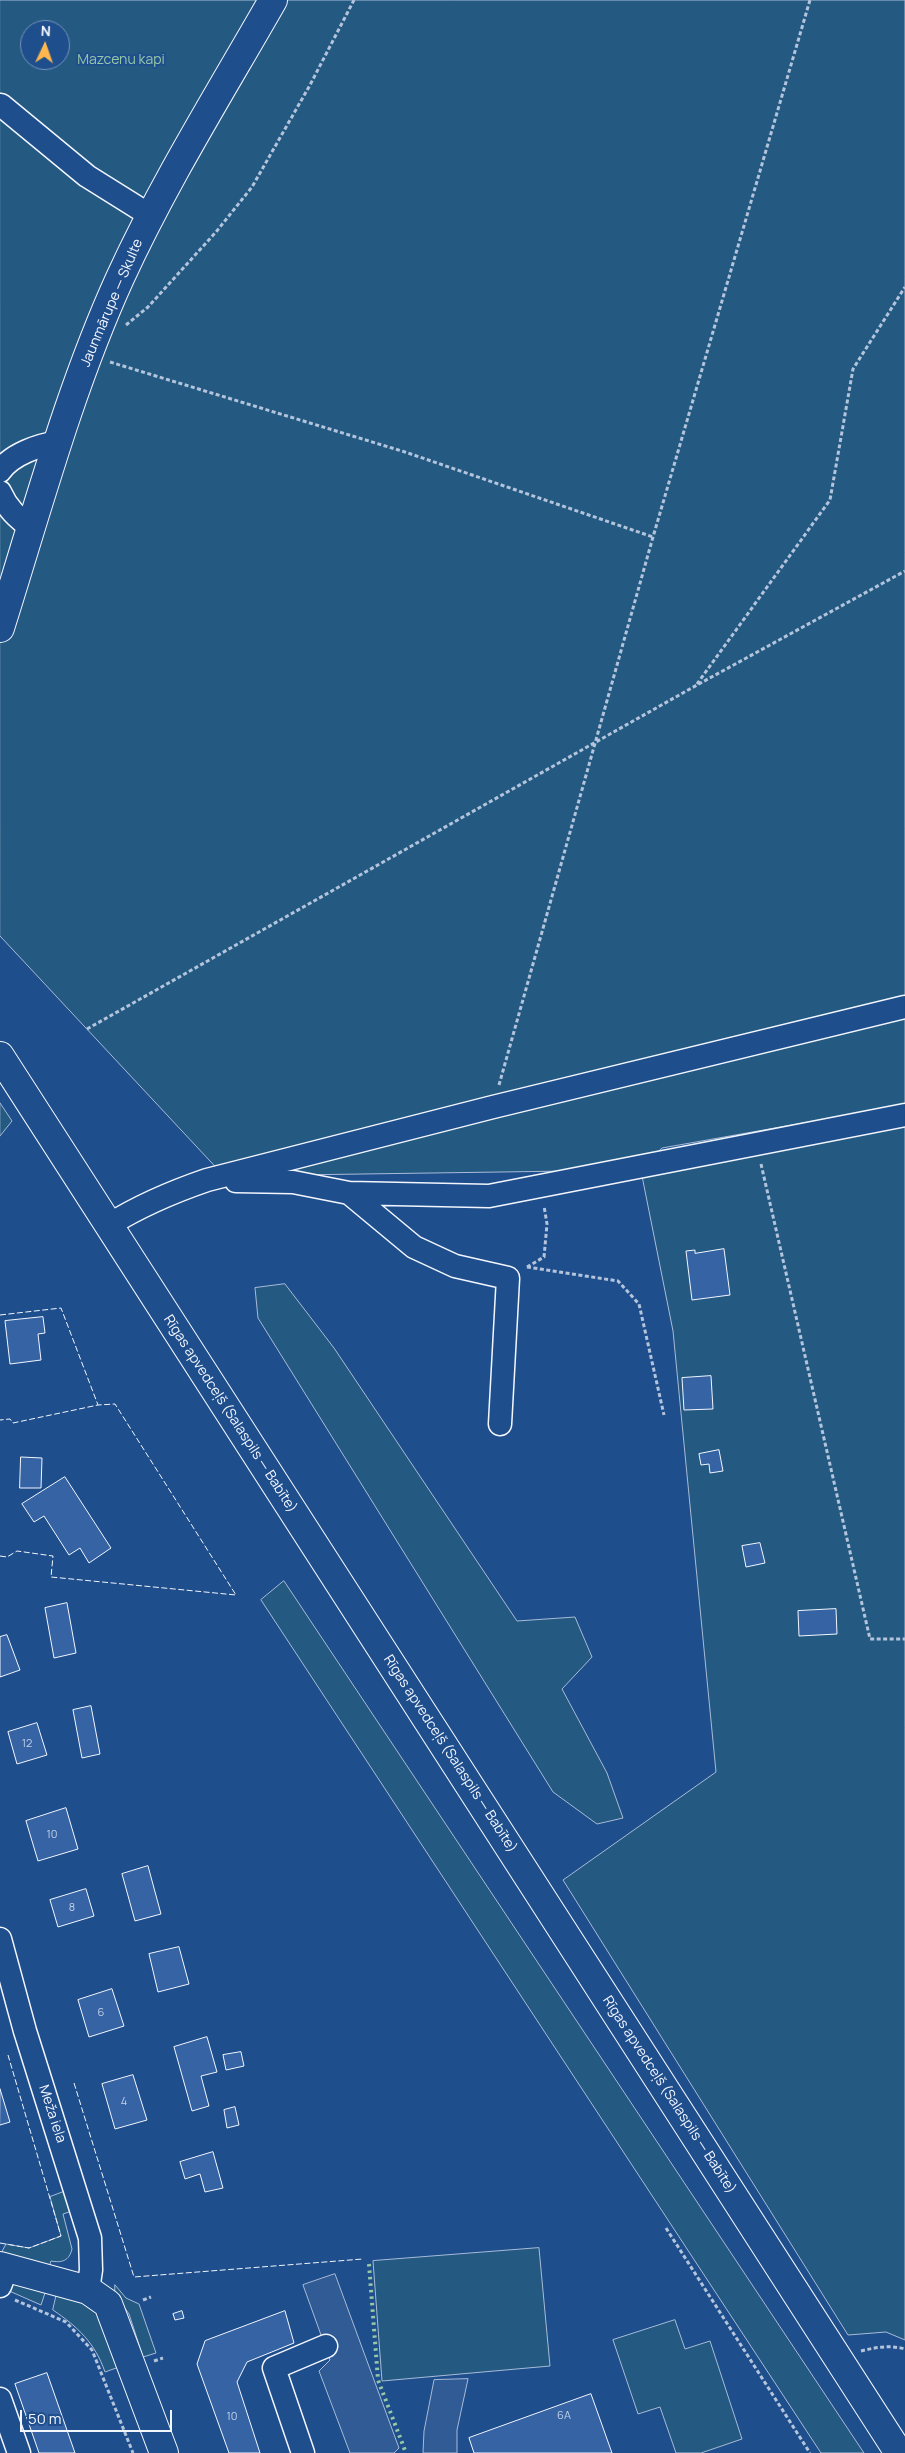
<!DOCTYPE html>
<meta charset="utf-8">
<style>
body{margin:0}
#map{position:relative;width:905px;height:2453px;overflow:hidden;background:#1f4e8c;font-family:Manrope,sans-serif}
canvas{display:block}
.north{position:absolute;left:20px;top:20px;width:50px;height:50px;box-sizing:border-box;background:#1f4e8c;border:1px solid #7391ba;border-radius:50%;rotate:3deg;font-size:14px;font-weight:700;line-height:20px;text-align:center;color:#f2f6ff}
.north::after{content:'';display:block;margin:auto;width:18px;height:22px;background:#ffb74d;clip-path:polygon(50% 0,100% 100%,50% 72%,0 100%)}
.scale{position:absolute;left:20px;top:2410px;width:152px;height:22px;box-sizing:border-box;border:2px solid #f2f6ff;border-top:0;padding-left:6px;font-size:15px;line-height:18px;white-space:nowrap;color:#f2f6ff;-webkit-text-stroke:4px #1f4e8c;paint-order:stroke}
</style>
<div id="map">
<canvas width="905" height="2453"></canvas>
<div class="north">N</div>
<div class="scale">50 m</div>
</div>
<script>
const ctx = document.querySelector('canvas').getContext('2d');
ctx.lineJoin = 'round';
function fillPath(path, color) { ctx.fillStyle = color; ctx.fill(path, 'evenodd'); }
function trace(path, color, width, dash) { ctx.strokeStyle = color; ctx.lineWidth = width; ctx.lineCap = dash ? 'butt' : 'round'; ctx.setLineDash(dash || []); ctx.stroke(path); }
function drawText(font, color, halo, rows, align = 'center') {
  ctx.font = font + ' Manrope,sans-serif'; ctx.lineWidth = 4; ctx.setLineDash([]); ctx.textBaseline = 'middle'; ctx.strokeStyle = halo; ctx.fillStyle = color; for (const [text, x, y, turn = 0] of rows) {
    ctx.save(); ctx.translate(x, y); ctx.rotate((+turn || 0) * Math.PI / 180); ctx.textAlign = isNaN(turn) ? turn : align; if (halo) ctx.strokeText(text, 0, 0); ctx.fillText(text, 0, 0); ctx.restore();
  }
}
const green = new Path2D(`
 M0,0h905v1105l-243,43 -24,22 -414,6 -224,-240zM30,30h30v30h-30z
 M0,1103l12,18 -12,15z
 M905,1116v1224l-19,-8 -38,3 -285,-455 153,-108 -43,-441 -31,-155z
 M285,1284l49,64 183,273 58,-4 17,40 -30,32 45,84 16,45 -26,6 -44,-32 -295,-474 -3,-30z
 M284,1581l580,872h-43l-560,-853z
 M66,2191l6,20 -9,3 9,35c-3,12 -10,14 -21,12l-3,8 -48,-14 6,-11 23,4 32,-12 -11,-39z
 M539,2248l11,118 -168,15 -9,-120z
 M15,2282l31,8 -5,15 -34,-15z
 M115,2285l11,13 13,6 17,49 -13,4 -14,-43 -14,-20z
 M57,2293l36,14 11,11 15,49 -14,5c-10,-29 -27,-45 -52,-62z
 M675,2320l10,29 25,-8 32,98 -41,14h-25l-16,-46 -22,7 -25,-74z`);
fillPath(green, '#245a82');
trace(green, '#a8bbd7', 1);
const parking = new Path2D(`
 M335,2274l64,174 -5,5h-44l-31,-82 11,-11 -27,-75z
 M468,2379l-11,51v23h-34l1,-22 10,-51z`);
fillPath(parking, '#305b95');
trace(parking, '#a8bbd7', 1);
const building = new Path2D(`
 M724,1249l6,46 -38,5 -6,-49 9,-1v3z
 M43,1317l2,16 -7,1 3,26 -31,4 -5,-43z
 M711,1376l2,33 -29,1 -2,-32z
 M719,1450l4,21 -13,2 -1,-9 -8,1 -2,-11z
 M21,1457l21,1 -1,30h-21z
 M65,1477l46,71 -22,15 -9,-15 -11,7 -25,-39 -10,6 -12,-18z
 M760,1543l5,20 -19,4 -4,-21z
 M67,1603l9,50 -22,5 -9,-50z
 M836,1609l1,25 -38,2 -1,-25z
 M7,1635l13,35 -20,7v-40z
 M91,1706l9,48 -18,4 -9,-48z
 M37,1723l10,32 -30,9 -9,-32z
 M66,1808l12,41 -40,12 -12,-40z
 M148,1866l13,48 -26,7 -13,-47z
 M86,1889l8,27 -36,11 -8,-27z
 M179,1947l10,37 -31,8 -9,-38z
 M112,1989l12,37 -35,11 -11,-37z
 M207,2037l10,35 -16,4 8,30 -17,5 -18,-64z
 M241,2052l3,14 -18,4 -3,-15z
 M133,2075l14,45 -32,9 -13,-45z
 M0,2089l10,33 -10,3z
 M235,2107l4,18 -12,3 -3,-18z
 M213,2152l10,36 -18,4 -5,-18 -15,5 -5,-17z
 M182,2311l2,7 -9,2 -2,-6z
 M285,2311l9,32 -47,19 -10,20 23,71h-31l-32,-89 8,-23z
 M47,2373l28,80h-36l-24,-69z
 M591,2394l21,59h-138l-5,-15z`);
fillPath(building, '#3563a3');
trace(building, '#f2f6ff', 1);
const minor = new Path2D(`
 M1,105l86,71 64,40
 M0,471c12,-17 39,-26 59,-29
 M0,492c7,16 17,26 32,36
 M236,1181l57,1 56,11 140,3 416,-81
 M349,1193l65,54 41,19 53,12 -8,146
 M109,1225c32,-20 63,-33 98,-45l286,-73 412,-100
 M0,1939l25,92 65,207 1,32 -3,20
 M0,2286l7,-18
 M0,2399l19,54
 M303,2453l-29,-85 52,-22`);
const major = new Path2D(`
 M0,628c37,-117 69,-238 120,-350 44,-96 101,-187 153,-278
 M0,2266l88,24 20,14 56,149`);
const highway = new Path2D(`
 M0,1056l899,1397`);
trace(minor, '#f2f6ff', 25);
trace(major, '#f2f6ff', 30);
trace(highway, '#f2f6ff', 30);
trace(new Path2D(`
 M126,325l22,-18 68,-75 36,-45 58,-102 44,-85
 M110,362l295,90 248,85
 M697,684l133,-184 23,-131 52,-82
 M87,1029l610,-344 208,-114
 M499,1085l154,-548 157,-537
 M761,1164l109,475h35
 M527,1267l91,14 21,23 25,111
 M527,1267l17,-10 3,-33 -3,-18
 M666,2228l144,225
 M15,2300l51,22 26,28 41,103
 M143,2300l8,-3
 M861,2351c15,-4 29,-6 44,-2
 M154,2361l9,-3`), '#b3c4dc', 3, [4, 2.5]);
trace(minor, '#1f4e8c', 22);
trace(major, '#1f4e8c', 28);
trace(highway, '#1f4e8c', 28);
trace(new Path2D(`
 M369,2264l9,116 28,73`), '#97c8a6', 4, [2.5, 4]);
trace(new Path2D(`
 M0,1315l61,-7 37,97 -85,18 -3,-4 -10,1
 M0,1556l7,1 10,-6 36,5 -2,21 185,18 -121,-191 -17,1
 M74,2083l60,194 229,-18
 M0,2243l29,5 32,-12 -53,-181`), '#f2f6ff', 1, [6, 2.5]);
drawText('11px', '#c3d1e8', null, [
 ["12",27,1744],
 ["10",52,1835],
 ["8",72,1908],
 ["6",101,2013],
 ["4",124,2102],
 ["6A",564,2416],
 ["10",232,2417]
]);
drawText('14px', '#97c8a6', '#1f4e8c', [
 ["Mazcenu kapi",121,60]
]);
drawText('14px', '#f2f6ff', '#1f4e8c', [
 ["Jaunmārupe — Skulte",112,303,-67],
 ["Rīgas apvedceļš (Salaspils — Babīte)",230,1414,57],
 ["Rīgas apvedceļš (Salaspils — Babīte)",450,1754,57],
 ["Rīgas apvedceļš (Salaspils — Babīte)",669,2095,57],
 ["Meža iela",52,2114,72]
]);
</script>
